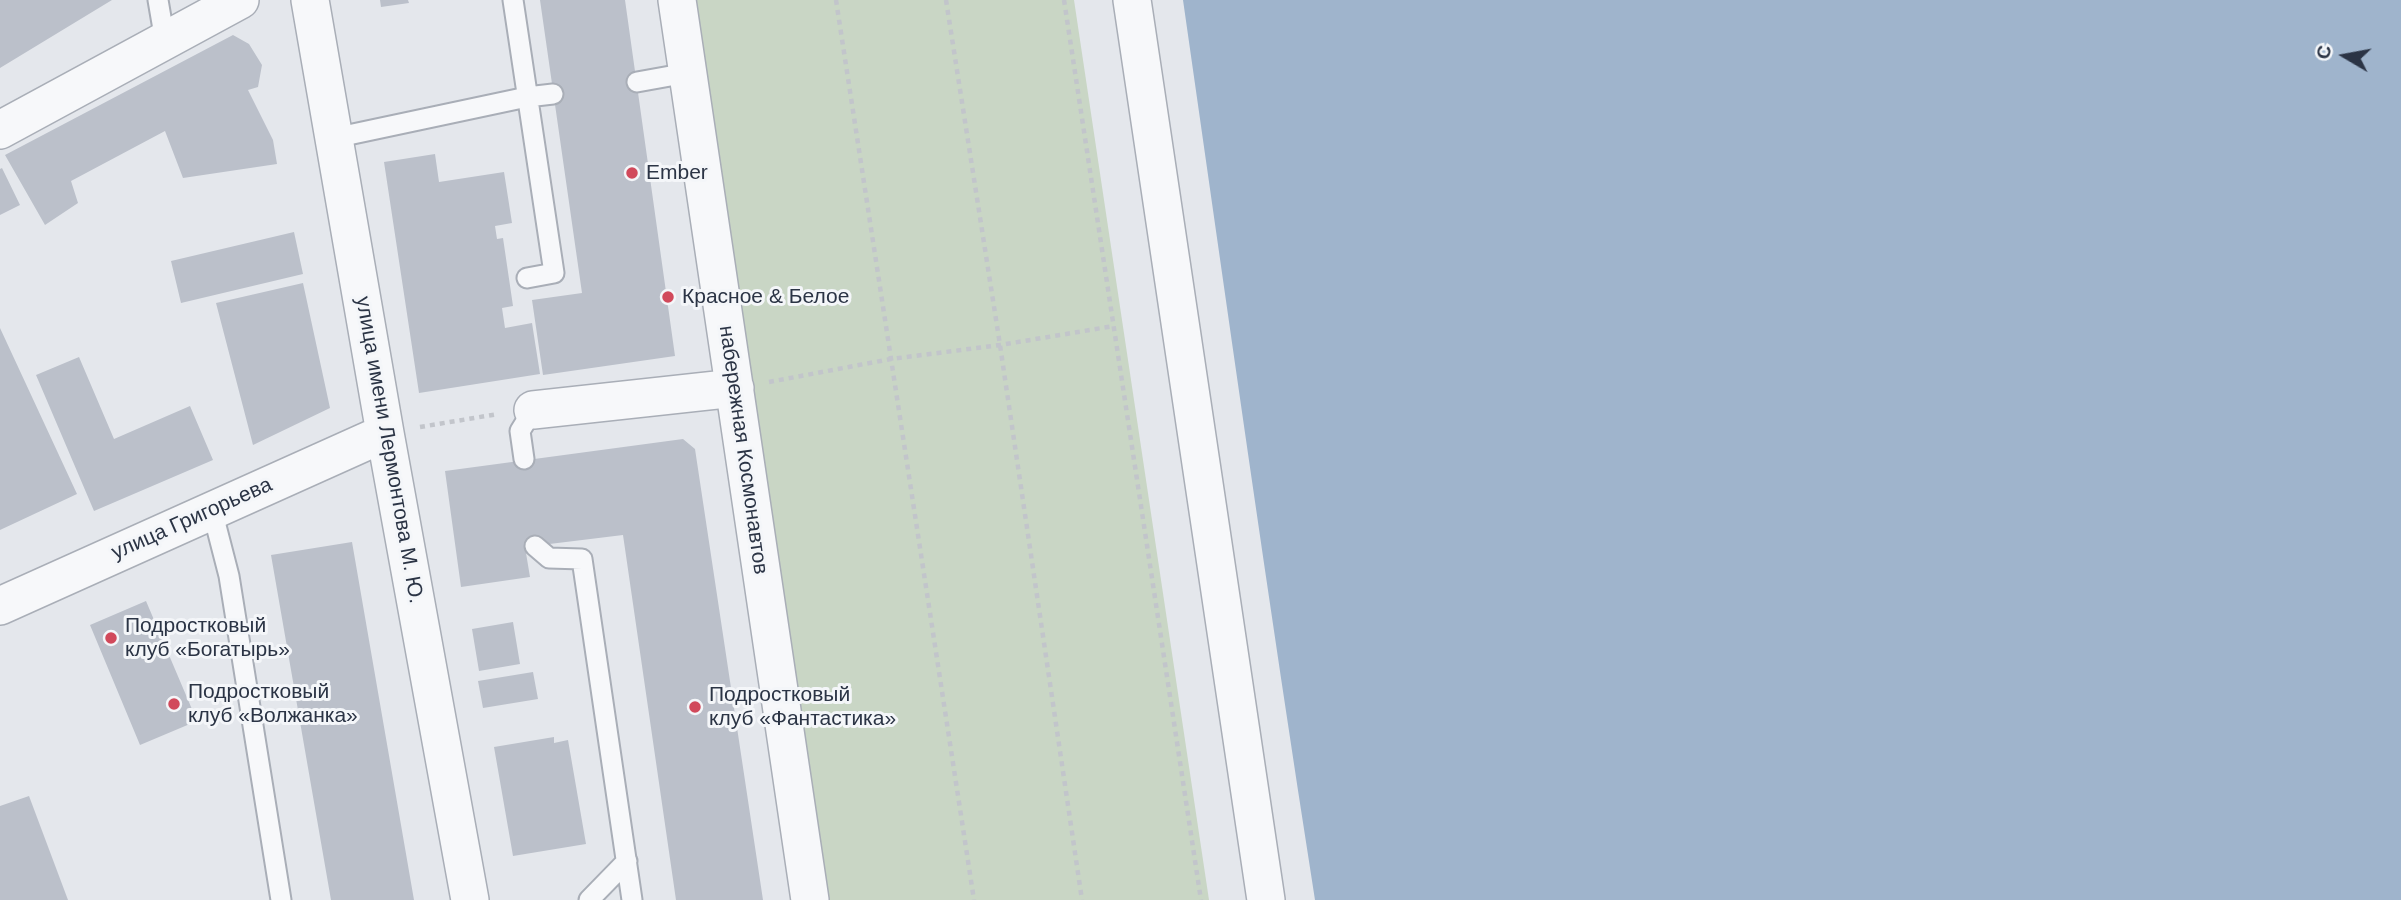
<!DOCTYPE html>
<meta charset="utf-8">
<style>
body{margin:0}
#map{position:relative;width:2401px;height:900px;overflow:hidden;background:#e4e7ec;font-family:Arial,sans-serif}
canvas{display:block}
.north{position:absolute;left:2310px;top:21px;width:70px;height:70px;-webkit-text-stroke:5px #f4f6f9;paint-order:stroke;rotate:280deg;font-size:19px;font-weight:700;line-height:28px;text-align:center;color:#2b3445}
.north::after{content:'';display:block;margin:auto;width:24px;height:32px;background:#2b3445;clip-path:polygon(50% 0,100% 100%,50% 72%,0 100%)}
</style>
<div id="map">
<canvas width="2401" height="900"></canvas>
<div class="north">С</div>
</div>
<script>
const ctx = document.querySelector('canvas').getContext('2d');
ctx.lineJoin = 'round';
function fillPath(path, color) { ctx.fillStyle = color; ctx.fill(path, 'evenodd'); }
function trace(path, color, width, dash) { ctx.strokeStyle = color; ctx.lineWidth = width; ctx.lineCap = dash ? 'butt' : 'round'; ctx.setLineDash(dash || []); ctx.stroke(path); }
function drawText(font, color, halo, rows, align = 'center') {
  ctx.font = font + ' Arial,sans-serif'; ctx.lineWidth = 6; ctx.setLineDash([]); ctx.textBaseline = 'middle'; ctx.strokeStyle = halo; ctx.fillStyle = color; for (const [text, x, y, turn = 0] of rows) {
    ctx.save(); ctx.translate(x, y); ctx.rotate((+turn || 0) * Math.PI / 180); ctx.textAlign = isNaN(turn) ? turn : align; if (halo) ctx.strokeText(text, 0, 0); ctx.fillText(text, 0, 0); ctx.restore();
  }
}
fillPath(new Path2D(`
 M696,0h378l135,900h-380z`), '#c9d6c5');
fillPath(new Path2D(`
 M1183,0h1218v900h-1086c-47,-300 -89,-600 -132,-900z`), '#9fb4cc');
fillPath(new Path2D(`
 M0,0h112l-112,68z
 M380,0h28l1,3 -28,4z
 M540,0h85l50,356 -132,19 -11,-75 50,-7z
 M233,35l16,9 13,21 -4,22 -10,3 25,50 4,24 -94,14 -18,-47 -94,50 7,22 -33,22 -40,-70z
 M435,154l4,28 65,-10 8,51 -17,3 2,13 6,-1 10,68 -11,2 3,20 27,-5 8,51 -121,19 -35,-231z
 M2,168l18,37 -20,10v-46z
 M294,232l9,42 -122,29 -10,-42z
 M303,283l27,125 -77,37 -37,-142z
 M0,328l77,166 -77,36z
 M79,357l35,82 76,-33 23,54 -119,51 -58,-136z
 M683,439l12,10 68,451h-87l-53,-365 -98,12 5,30 -69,10 -16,-116z
 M352,542l62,358h-83l-60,-345z
 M146,601l51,120 -57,24 -50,-120z
 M513,622l7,42 -41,7 -7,-42z
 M533,672l5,27 -55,9 -5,-27z
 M554,737v6l14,-3 18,104 -73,12 -19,-109z
 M29,796l39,104h-68v-94z`), '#bbc0ca');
const lane = new Path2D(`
 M158,0l7,41
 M513,0l41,273 -27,5
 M637,82l50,-9
 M334,138l193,-41 26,-3
 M524,459l-4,-28 13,-21
 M212,510l17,66 52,324
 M535,546l14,12 33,1 50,341
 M589,900l38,-39`);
const street = new Path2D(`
 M310,0l75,433 85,467
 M677,0l133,900
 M1132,0l134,900
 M0,130l240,-130
 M533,410l202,-22
 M0,606l385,-173`);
trace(lane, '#a9aeb7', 23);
trace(street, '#a9aeb7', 40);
trace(new Path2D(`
 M836,0l138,900
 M946,0l54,345 82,555
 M1064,0l137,900
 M769,382l122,-23 109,-14 114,-19
 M420,427l78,-13`), '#c2c5cb', 4.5, [5, 5]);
trace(lane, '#f7f8fa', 19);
trace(street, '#f7f8fa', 37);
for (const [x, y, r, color] of [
 [632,173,7,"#d1495b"],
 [668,297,7,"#d1495b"],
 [111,638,7,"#d1495b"],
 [174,704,7,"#d1495b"],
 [695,707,7,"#d1495b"]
]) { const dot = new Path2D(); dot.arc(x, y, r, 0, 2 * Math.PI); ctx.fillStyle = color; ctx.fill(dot); trace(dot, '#f4f6f9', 2.5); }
drawText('21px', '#2b3445', '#f4f6f9', [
 ["Ember",646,173],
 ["Красное & Белое",682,297],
 ["Подростковый",125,626],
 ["клуб «Богатырь»",125,650],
 ["Подростковый",188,692],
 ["клуб «Волжанка»",188,716],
 ["Подростковый",709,695],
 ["клуб «Фантастика»",709,719]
], 'left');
drawText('21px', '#2b3445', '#f4f6f9', [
 ["улица имени Лермонтова М. Ю.",389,450,80],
 ["набережная Космонавтов",743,450,82],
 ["улица Григорьева",192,519,-24]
]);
</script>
